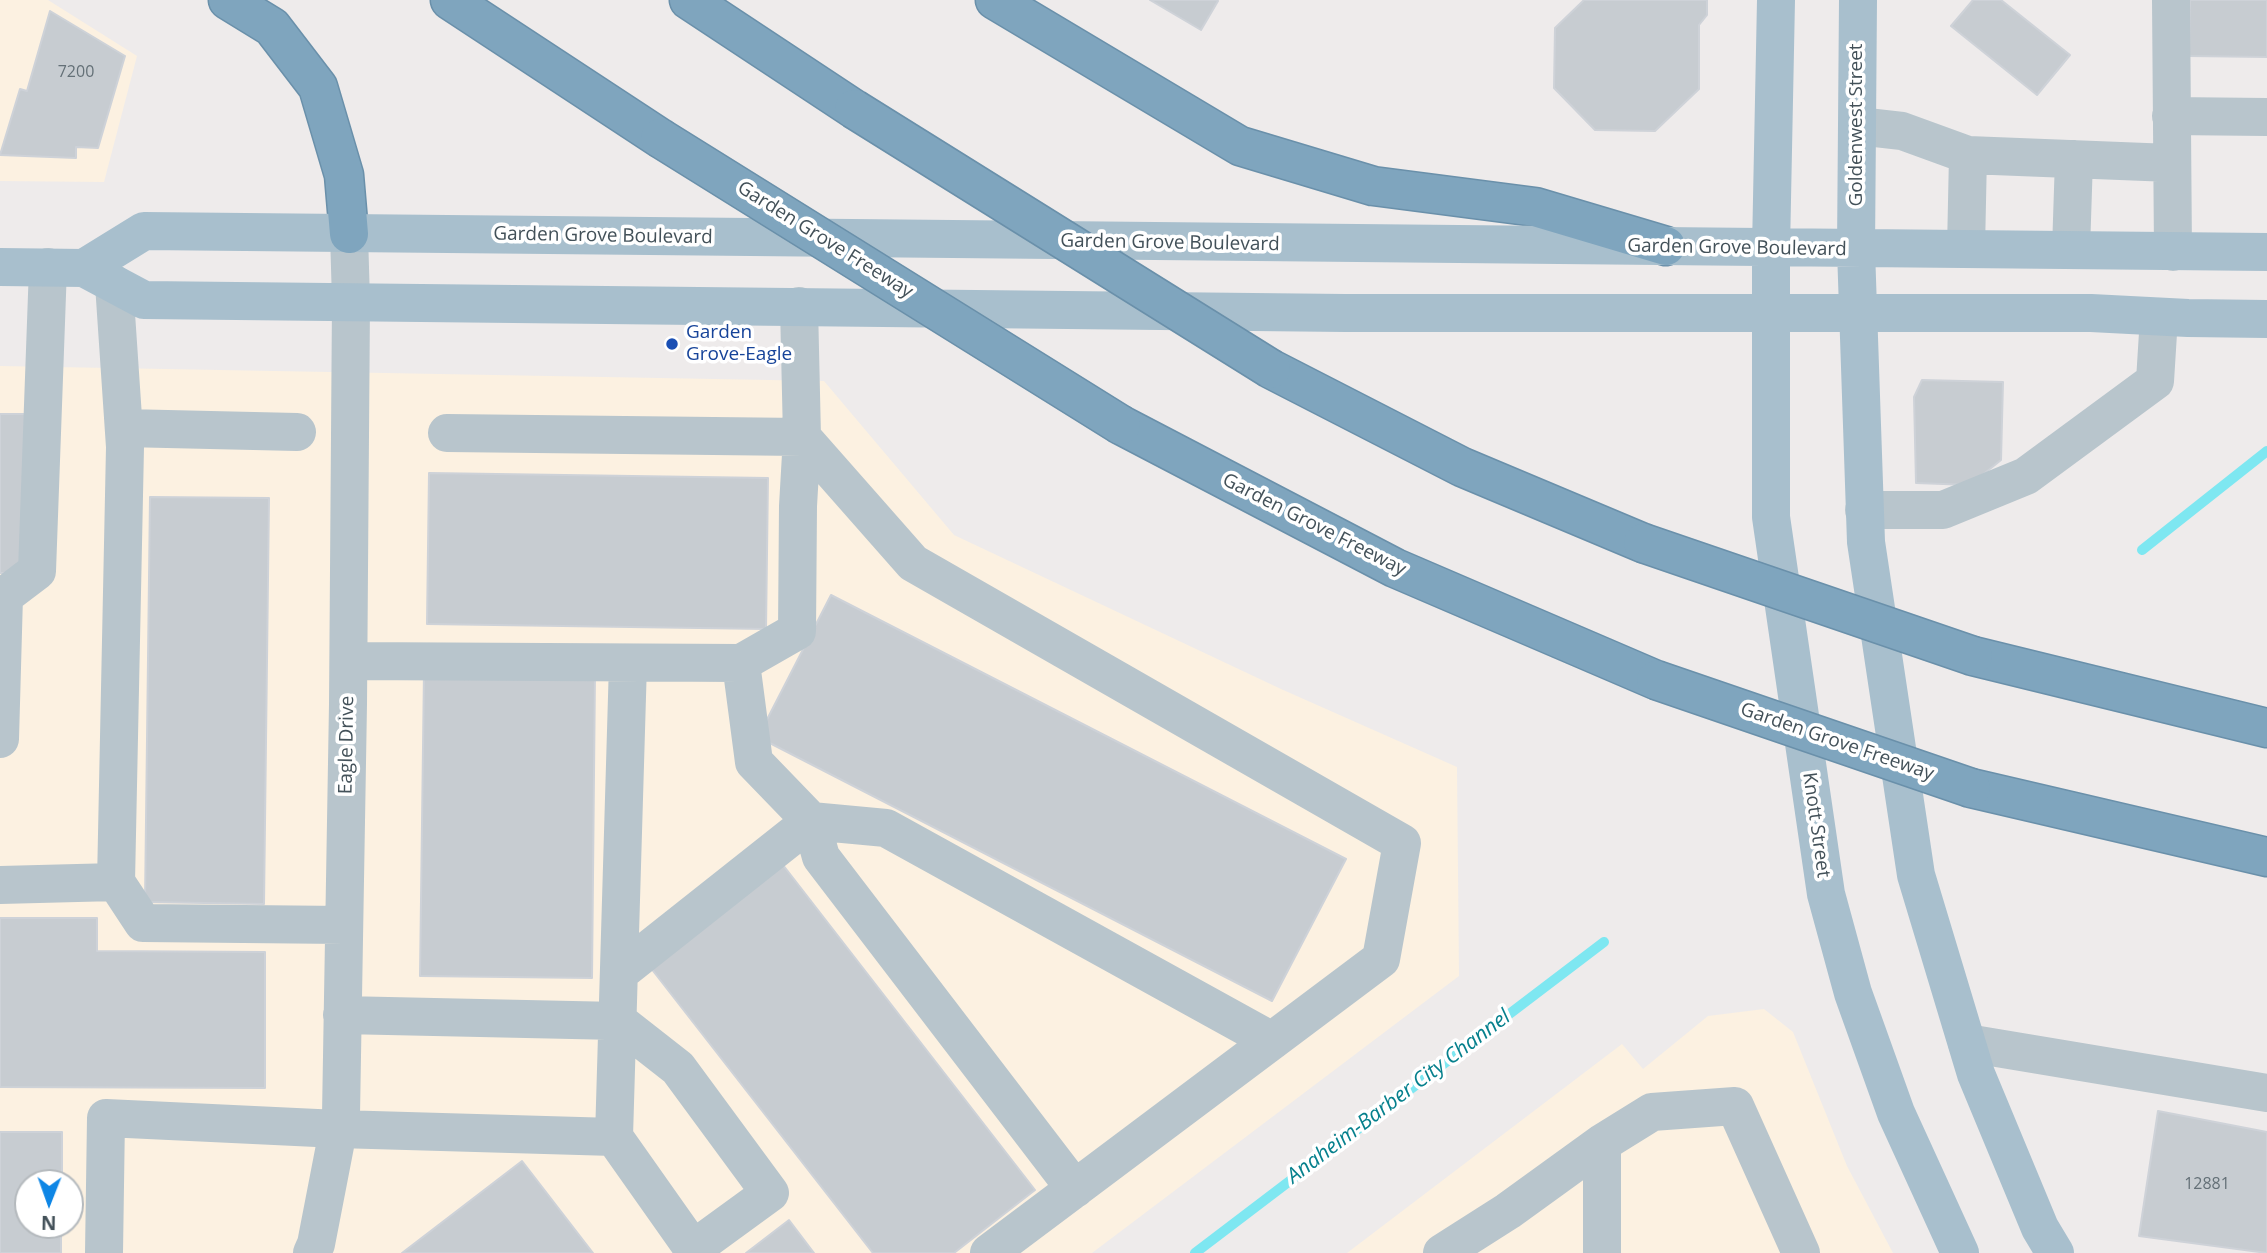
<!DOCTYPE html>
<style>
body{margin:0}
#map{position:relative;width:2267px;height:1253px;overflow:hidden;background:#eeebeb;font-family:"Open Sans",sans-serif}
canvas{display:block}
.north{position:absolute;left:14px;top:1169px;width:70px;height:70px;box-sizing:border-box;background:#fff;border:2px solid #b4b9bd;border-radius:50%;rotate:181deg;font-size:19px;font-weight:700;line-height:28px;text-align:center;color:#435159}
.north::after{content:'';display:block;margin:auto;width:24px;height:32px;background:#0e86e5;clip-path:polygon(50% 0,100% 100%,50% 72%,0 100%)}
</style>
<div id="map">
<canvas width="2267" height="1253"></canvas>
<div class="north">N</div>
</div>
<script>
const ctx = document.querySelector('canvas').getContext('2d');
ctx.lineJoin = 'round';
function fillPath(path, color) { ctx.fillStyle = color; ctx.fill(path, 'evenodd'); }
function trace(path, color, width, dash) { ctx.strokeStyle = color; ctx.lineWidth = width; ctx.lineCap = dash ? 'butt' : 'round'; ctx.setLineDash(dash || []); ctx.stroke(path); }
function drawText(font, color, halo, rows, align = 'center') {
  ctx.font = font + ' "Open Sans",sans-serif'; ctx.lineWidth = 7; ctx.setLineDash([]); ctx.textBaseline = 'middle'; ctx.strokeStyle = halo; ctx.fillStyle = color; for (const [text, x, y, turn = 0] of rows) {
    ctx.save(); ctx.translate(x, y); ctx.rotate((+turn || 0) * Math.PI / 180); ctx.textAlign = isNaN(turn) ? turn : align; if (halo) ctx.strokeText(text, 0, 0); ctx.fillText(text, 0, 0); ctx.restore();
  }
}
fillPath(new Path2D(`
 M0,0h48l89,56 -33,126 -104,-1z
 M0,366l824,15 130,154 327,154 176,78 2,209 -367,277h-1092zM28,1183h42v42h-42z
 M1764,1009l29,23 54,134 46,87h-546l275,-209 21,25 65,-53z`), '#fcf1e1');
trace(new Path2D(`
 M2142,550l125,-99
 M1195,1253l409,-311`), '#7ee7f1', 10);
const building = new Path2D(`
 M1150,0h67l1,1 -17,29z
 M1584,0h123v15l-8,10v64l-44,42 -60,-1 -41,-42 1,-60z
 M1973,0h28l69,55 -33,40 -86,-69z
 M2190,0h77v57l-78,-1z
 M50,11l75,45 -27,92 -22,-1v11l-76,-3 20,-66 7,2z
 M1922,380l81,2 -2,78 -31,25 -54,-2 -2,-86z
 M0,414h29v159h-29z
 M429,473l339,5 -2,151 -339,-5z
 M150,497l119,1 -5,406 -119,-2z
 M831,595l515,264 -74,142 -514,-264z
 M424,671l171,1 -3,306 -172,-2z
 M783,865l252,325 -81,63h-81l-223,-286z
 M0,918h97v33l168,1v136l-265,-1z
 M2158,1111l109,21v121l-128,-17z
 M0,1132h62v51h-34v42h33v28h-61z
 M522,1161l71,92h-191z
 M789,1220l25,33h-68z`);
fillPath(building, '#c7ccd1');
trace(building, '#ced2d8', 2);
const highway = new Path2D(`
 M228,0l44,27 46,60 26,88 5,59
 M450,0l210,138
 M689,0l165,109
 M995,0l245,146 133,40 162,21 131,39
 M1271,369l191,98 181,76
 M1121,425l274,143 261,112
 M1973,656l294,72
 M1971,788l296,69`);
trace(highway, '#6a90aa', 41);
trace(new Path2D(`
 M2171,0l2,252
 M2171,116l96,1
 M1858,126l44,5 66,24 203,8
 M1966,249l2,-94
 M2071,250l3,-91
 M799,306l3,131 111,126 489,280 -21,116 -392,294
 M124,428l173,4
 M1864,510h79l83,-34 129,-95 4,-64
 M349,661l392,2 56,-32 1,-125 4,-69 -355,-4
 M741,663l13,99 57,59 75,7 386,213
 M0,739l4,-143 33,-25 11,-304
 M116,882l27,41 201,2
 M0,885l116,-3 9,-435 -11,-163
 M619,973l192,-152 10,36 254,332
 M342,1015l276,6 60,47 92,125 -77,56 -79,-112
 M1967,1043l300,50
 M1602,1143v110
 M104,1253l2,-135 232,11 276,8 14,-474
 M312,1253l4,-9 25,-129 7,-411 3,-403 -2,-67
 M1442,1253l66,-42 94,-68 50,-31 83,-6 66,147`), '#b8c5cc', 38);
trace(new Path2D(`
 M1776,0l-5,249v268l55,377 27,99 43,120 64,140
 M1858,0l-2,250 10,292 50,333 60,199 64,154 15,25
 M0,267l84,1 60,32 1201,13h746l97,5 79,1
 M84,268l60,-37 2123,21`), '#a8bfcd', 38);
trace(highway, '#7fa5be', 38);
const highwayBridge = new Path2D(`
 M854,109l417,260
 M660,138l461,287
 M1643,543l330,113
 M1656,680l315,108`);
trace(highwayBridge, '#6a90aa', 41, []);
trace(highwayBridge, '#7fa5be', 38);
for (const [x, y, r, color] of [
 [672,344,7,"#1a4fb4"]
]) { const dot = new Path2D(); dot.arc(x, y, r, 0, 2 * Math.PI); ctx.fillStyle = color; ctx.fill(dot); trace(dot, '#fff', 2.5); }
drawText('16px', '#647077', null, [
 ["7200",76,72],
 ["12881",2207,1184]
]);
drawText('19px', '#435159', '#fff', [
 ["Goldenwest Street",1857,125,-90],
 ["Garden Grove Boulevard",603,236,1],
 ["Garden Grove Freeway",825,240,32],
 ["Garden Grove Boulevard",1170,243,1],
 ["Garden Grove Boulevard",1737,248,1],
 ["Garden Grove Freeway",1314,525,27],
 ["Garden Grove Freeway",1837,742,19],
 ["Eagle Drive",347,745,-89],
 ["Knott Street",1816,825,82]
]);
drawText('19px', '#164399', '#fff', [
 ["Garden",686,333],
 ["Grove-Eagle",686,355]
], 'left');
drawText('italic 21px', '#06808d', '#fff', [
 ["Anaheim-Barber City Channel",1399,1097,-37]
]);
</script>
